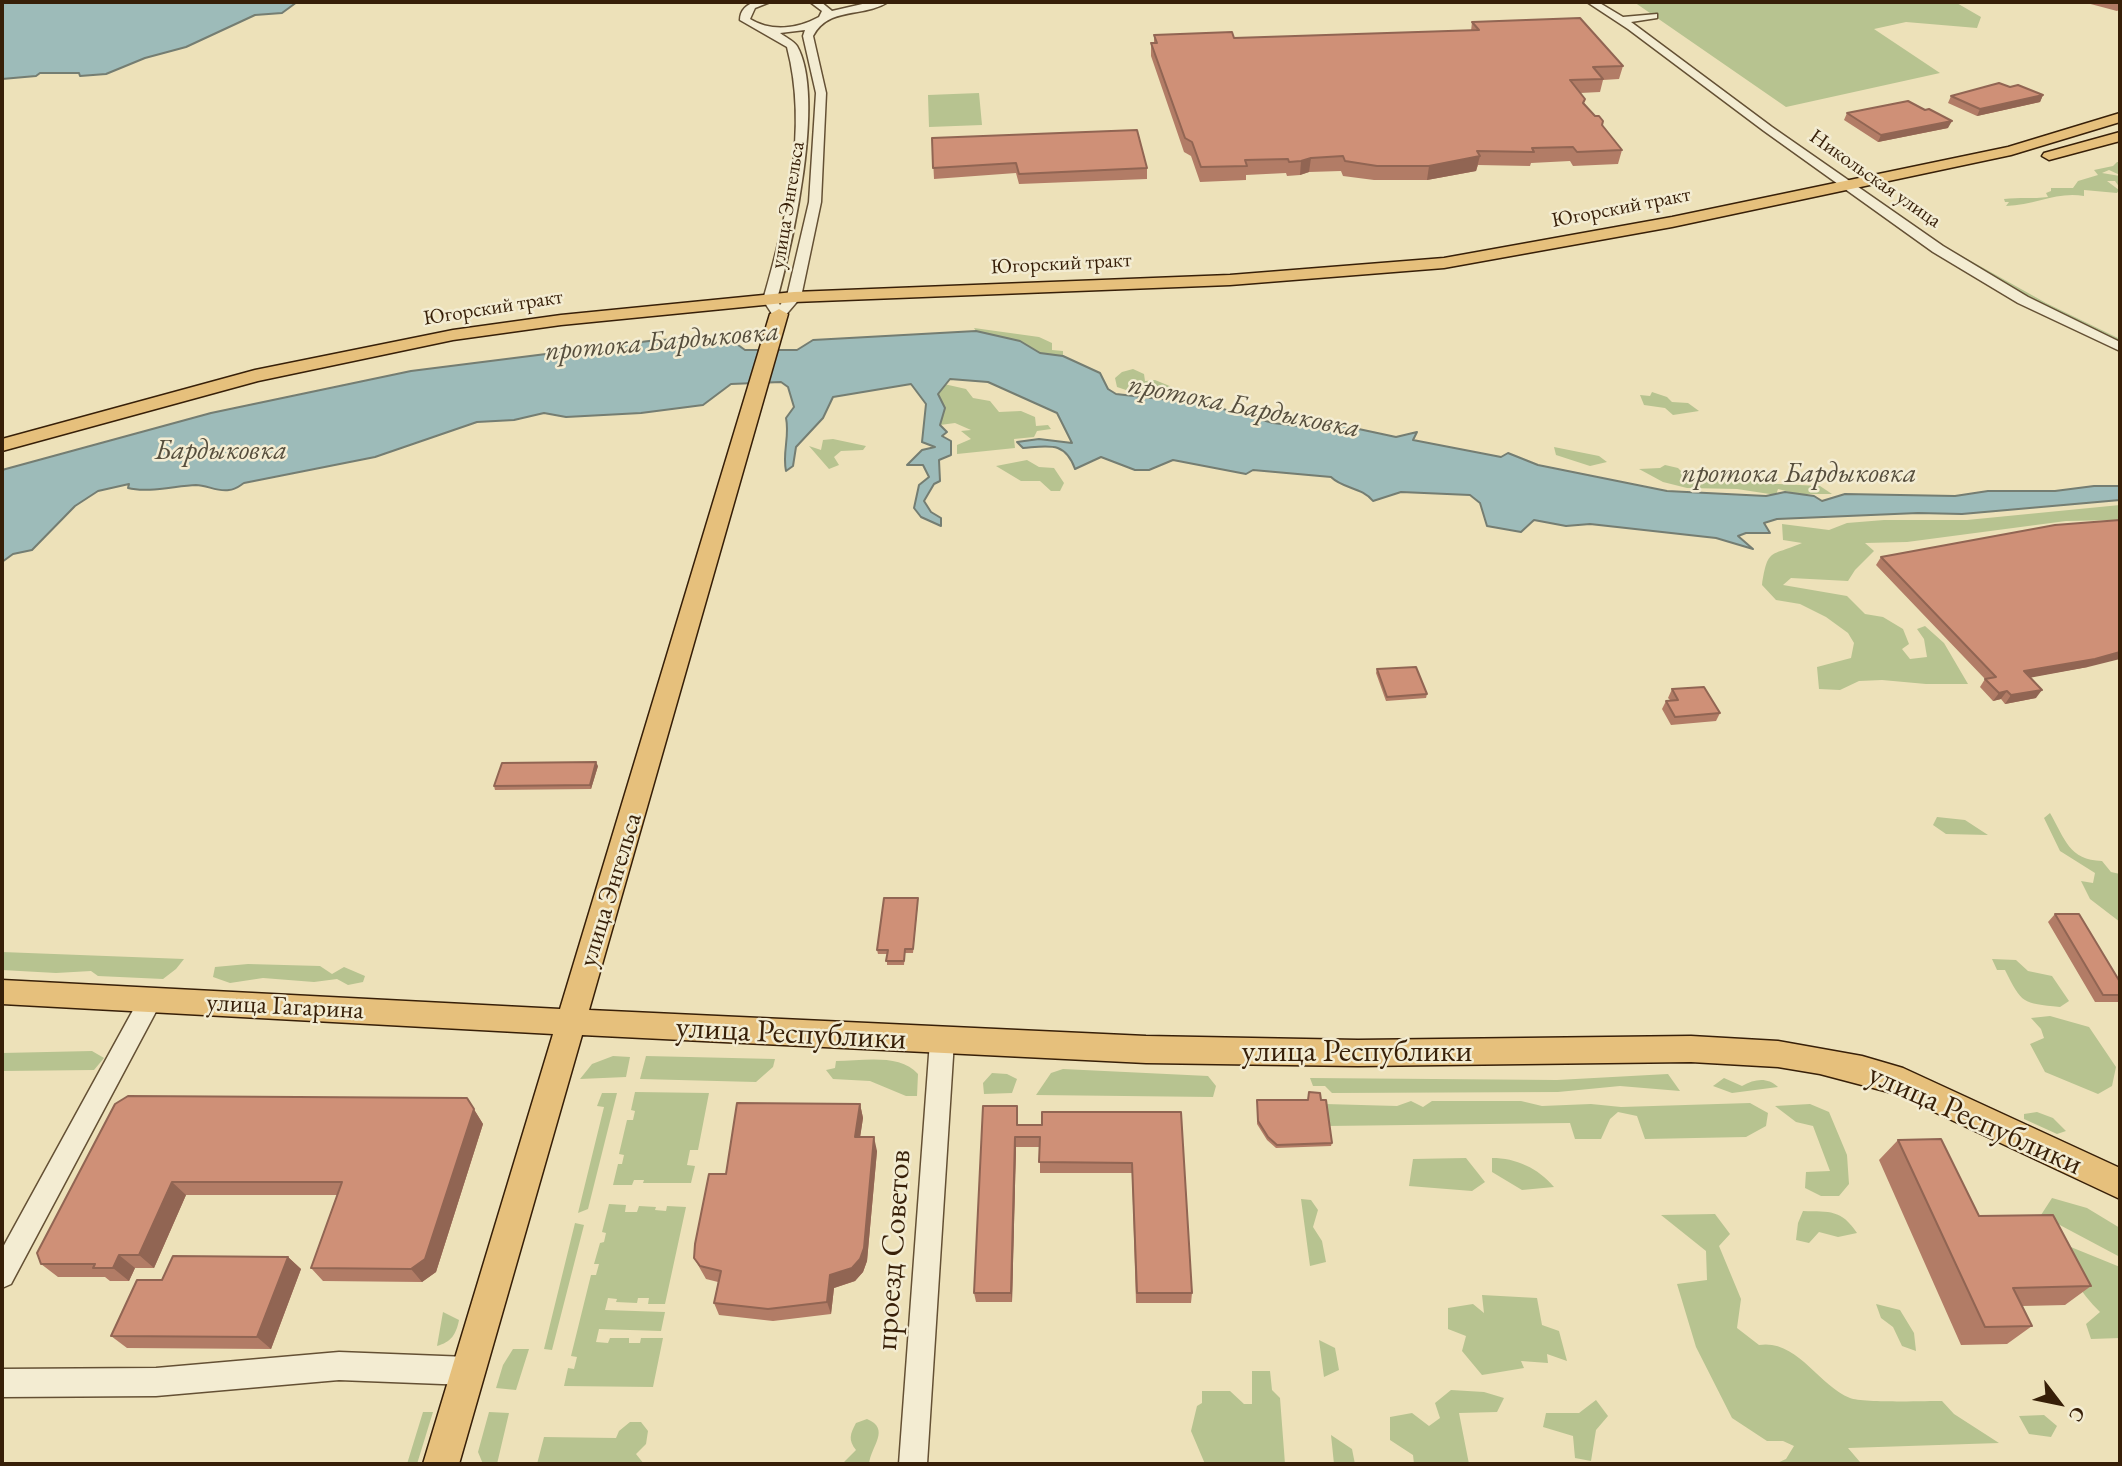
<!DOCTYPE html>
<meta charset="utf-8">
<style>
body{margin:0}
#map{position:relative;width:2122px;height:1466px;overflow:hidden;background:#ede1b9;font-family:"EB Garamond",serif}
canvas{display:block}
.frame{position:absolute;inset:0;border:4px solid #371f08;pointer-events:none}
.north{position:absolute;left:2024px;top:1368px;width:70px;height:70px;-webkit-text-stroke:5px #f3ecd2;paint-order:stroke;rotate:122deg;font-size:19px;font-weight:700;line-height:28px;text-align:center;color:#371f08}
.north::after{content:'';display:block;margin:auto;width:24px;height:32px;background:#371f08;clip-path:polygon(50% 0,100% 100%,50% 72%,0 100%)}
</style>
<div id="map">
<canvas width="2122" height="1466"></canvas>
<div class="frame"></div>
<div class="north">С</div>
</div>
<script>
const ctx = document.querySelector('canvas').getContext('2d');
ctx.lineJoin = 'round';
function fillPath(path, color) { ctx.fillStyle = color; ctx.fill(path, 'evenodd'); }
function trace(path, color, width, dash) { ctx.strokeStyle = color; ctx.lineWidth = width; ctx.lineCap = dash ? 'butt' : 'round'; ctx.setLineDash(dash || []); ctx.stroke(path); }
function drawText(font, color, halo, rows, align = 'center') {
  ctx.font = font + ' "EB Garamond",serif'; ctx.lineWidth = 5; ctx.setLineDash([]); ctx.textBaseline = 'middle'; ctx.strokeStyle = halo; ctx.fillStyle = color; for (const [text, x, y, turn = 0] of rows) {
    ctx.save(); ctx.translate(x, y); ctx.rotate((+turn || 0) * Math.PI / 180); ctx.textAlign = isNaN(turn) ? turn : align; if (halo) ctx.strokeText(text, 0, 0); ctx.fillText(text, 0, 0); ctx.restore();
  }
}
fillPath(new Path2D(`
 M1634,2h321l26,15 -4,11 -71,-6 -32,7 66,44 -154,34z
 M979,93l3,32 -53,2 -1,-32z
 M2117,162h3v13l-11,-5 -7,3 18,3v12l-5,-7h-8l12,9 -2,3 -33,-3v6c-26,-5 -49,9 -78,10l3,-4h-4l-1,-3c15,-2 29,0 44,-2l-2,-4 5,-2v-3h22l5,-7 20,-6 -4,-5 19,-4z
 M1937,242l109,61 74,36v4c-63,-30 -126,-61 -183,-101z
 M974,328l65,9 13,6v7l11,1v5l-23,-3 -20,-12 -44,-10z
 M1133,369l11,5 1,7 10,-1 17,7 3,8 -40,-2 -18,-6 -2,-9 7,-6z
 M944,384l22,5 7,9 17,3 9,11 22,-1 14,6 1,9 12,-1 3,4 -14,2 -3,6 -20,2 1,9 -58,6v-9l14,-6 -10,-8 10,-1 -16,-7 -15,2 5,-17 -7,-14z
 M1652,392l15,5 5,5 16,1 11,8 -26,4 -8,-7 -21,-3 -4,-10 10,1z
 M833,439l33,7 -3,4 -22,1 -7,6 5,8 -10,4 -20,-23 12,4 2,-10z
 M1554,447l45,9 8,6 -17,4 -34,-11z
 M1027,460l12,7 15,1 10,15 -4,8h-9l-11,-10h-19l-25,-15z
 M1665,465l13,3 7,7 15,4 39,-2 19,6 62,3 12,8h-34l-20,-5 -2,6 -39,-6 -50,-1 -24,-6 -24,-13 21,-1z
 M2120,505v15l-54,1 -159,21 -42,1 9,8 -19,19 -7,11 -57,-3 -8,7 64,11 18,18 18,3 20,12 6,15 -7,5 8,10 17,-2 -3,-18 -7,-10 8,-3 19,17 24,41h-42l-44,-4 -23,1 -19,9 -21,-1 -2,-22 34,-9 3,-15 -6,-10 -22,-16 -26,-13 -24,-4 -14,-15c6,-38 8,-28 40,-42l-19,-3 -1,-16 47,6 18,-7 37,-3h83z
 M2050,813c15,26 19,47 52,48l9,11 9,2v48l-30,-23 -9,-18 12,2 2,-10 -35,-22 -16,-33z
 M1937,817l28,3 23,15 -42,-1 -13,-9z
 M2,952l182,7 -8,10 -13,10 -65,-3 -7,-5 -35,2 -54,-3z
 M1992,959l24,1 12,11 24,5 17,25 -9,6c-38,-4 -38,-3 -55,-37h-8z
 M248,964l72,2 12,8 12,-7 21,9 -2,6 -15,3 -11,-6 -23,3 -51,-4 -33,5 -17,-6 2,-10z
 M2050,1016l39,11 27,40 -4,19 -14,8 -53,-22 -15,-28 14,-6 -3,-9 -10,-11z
 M92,1051l12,7 -10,12 -92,1v-18z
 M613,1056l17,1 -4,20 -46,2 12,-15z
 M646,1056l129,3 -2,8 -17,15 -116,-3z
 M836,1061c26,0 64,-8 82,13l-1,22h-11l-36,-15 -37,-2 -7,-9 9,-2z
 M1063,1069l145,7 8,10 -3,11 -177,-2 15,-22z
 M992,1073l15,1 10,5 -5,14 -28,1 -1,-11z
 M1668,1074l12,17 -60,-5 -62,6 -226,1 -7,-7h-12l-3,-8 247,2z
 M1724,1078l18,8c13,-7 25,-9 36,1l-46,6 -19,-7z
 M635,1092l74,1 -11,57h-8l-3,15 8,1 -4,17h-48l1,-3h-10l-2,5h-19l5,-21h4l2,-9 -5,-1 8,-34h6l2,-9 -4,-1z
 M602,1093h15l-29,116 -10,4 26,-106 -7,-1z
 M1411,1101l12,6 9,-6h89l21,5 49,-2 30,3 129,-4 18,10 -2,13 -20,11 -101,2 -8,-23 -19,-4 -8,7 -9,20h-26l-5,-16 -243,3 -2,-22 72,2z
 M1810,1104l19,8 18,43 2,29 -10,12h-18l-16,-8 1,-16 24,-1 -17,-45 -17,-4 -21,-16z
 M2037,1112l16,6 13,13 -9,3 -33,-15v-5z
 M1466,1158l19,24 -13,9 -63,-5 4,-27z
 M1492,1158c24,0 46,10 62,29l-32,3 -30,-18z
 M2052,1198l35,10 33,20v29l-79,-42z
 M1301,1199l10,1 7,10 -5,17 9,14 4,21 -16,4z
 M609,1204l17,1 -1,7h12l2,-6 17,1 -1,3 11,1 1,-5 19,1 -21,97h-17l1,-6h-11l-1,5 -21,-1 1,-3 -9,-1 -3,12 60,2 -4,19 -62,-2 -3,13 12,1 2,-5h19v5h11l1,-5h22l-10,49 -89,-1 4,-18 6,1 3,-12 -6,-1 20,-81h5l3,-11h-5l6,-21 4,-1 2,-9 -4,-1z
 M1803,1211c27,1 38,-2 54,22l-19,4 -19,-5 -10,11 -13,-3 2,-17z
 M1715,1214l15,20 -11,12 22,53 -4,29 22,17c38,-6 59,40 91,53 12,5 75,3 92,3l12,13 45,29 -151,5 12,14 -2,2h-83l11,-5 8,-13 -11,-5h-16l-35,-23 -36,-71 -19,-63 30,-4 -1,-29 -45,-36z
 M575,1223l9,2 -32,125 -8,-1z
 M2056,1241l64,26v71l-29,1 -5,-15 14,-12c-20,-19 -35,-45 -44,-71z
 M1482,1295l55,3 5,27 17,6 8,30 -20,-7 1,9 -27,-2 3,7 -42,7 -20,-24 4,-15 -18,-7v-21l25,-4 11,9z
 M1876,1304l24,6 14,23 2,18 -14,-5 -9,-19 -12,-9z
 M443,1312l16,8c-3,15 -8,22 -22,26z
 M1319,1340l16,8 4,22 -15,7z
 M513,1349h16l-13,41 -20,-2 7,-23z
 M1252,1371h18l2,19 8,8 5,66h-80l-14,-33 6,-25 5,-3v-12h28l14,13h8z
 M1451,1390l33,2 20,6 -7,14 -38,1 10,51h-55l-1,-9 -23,-15v-23l22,-4 17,13 11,-8 -5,-15z
 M1596,1400l12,16 -12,14 -5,31 -16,-3 -2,-22 -30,-9 3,-14h33z
 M423,1412h10l-16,52h-10z
 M489,1412l20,1 -12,51h-14l-5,-12z
 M2044,1415l13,11 -6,11 -22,-3 -10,-18z
 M867,1419c24,10 4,27 2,45h-27l14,-14c-8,-10 -6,-16 0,-27z
 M630,1422h11l7,9 -2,13 -10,10 8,10h-107l7,-27 72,1 3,-7z
 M1331,1435l21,14 3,15h-21z`), '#b7c390');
const water = new Path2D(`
 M2,2h295l-15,11 -27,2 -69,32 -41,11 -39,16 -26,2 -1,-3h-39l-4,3 -34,3z
 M976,331l44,10 20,12 23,3 37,17 8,16 8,5 89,10 68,19 34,4 33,-2 56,12 21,-5 -4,8 88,17 7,-4 30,12 129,26 99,5 19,-4 29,4 8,5 23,-7 110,2 33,-5h67l39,-5h26v14l-158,14 -44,-1 -141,6 -13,4 6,10h-24l-8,3 15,13 -37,-11 -126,-14 -24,2 -32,-6 -13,12 -34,-6 -7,-23 -10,-8 -69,-3 -28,9c-11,-14 -30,-12 -42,-24l-78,-7 -7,4 -73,-14 -24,10h-14l-34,-13 -26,12c-10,-28 -26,-23 -52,-21l-6,-6 22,-3 33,4 -15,-30 -69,-31 -38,-3 -12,15 7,14 -5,17 7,7 -5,4 9,5v14l-12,5 1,21 -6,3 -10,17 7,11 10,6v8l-20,-9 -7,-9 5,-23 10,-8 -6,-12h-16l15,-15 13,-3 -13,-5 4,-38 -15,-20 -78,13 -10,21 -27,29 -3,19 -7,5c-4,-19 4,-34 0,-53l8,-11 -6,-20 -7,-5 -50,2 -28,21 -62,8 -75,4 -22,-4 -30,7 -37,2 -102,35 -131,26c-6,4 -9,7 -15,7 -12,2 -22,-5 -33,-5 -21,1 -49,8 -68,3l1,-4 -31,7 -23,15 -43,44 -19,4 -11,8v-92l209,-57 200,-42 246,-31 57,-2 6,4h14l11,8h52l16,-10z`);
fillPath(water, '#9dbbb9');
trace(water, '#747d72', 2);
const minor = new Path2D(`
 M756,2h14l-15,6 -5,11c21,13 47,10 69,-2l3,-6 -12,-9h11l11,9 39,-9h17c-25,16 -59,4 -75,34l13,57 -5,109 -20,95 -17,20h-10l-11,-17c23,-80 46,-170 24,-253l-47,-27c0,-10 7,-16 16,-18zM805,30l-2,6 13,57 -7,109 -22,94 -7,9 -3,-5c15,-55 49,-203 20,-254 -3,-5 -12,-9 -17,-13z
 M1587,2h11l25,15 34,-3v4l-26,4 141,105 171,119 85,51 92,45v9l-102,-48 -85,-51 -169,-121 -136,-102z
 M151,989l8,3 3,7 -3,7 -148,278 -9,4v-39l141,-257z
 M942,1031l8,3 4,7 -27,423h-28l31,-423 4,-7z
 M339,1352l129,5 10,4 4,10 -4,10 -10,4 -129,-5 -183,16 -154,1v-28l154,-1z`);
const major = new Path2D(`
 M2120,113v9l-109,33 -339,72 -228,41 -214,17 -436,17 -233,23 -108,15 -195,41 -256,70v-12l253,-69 198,-40 108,-15 233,-23 436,-17 214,-17 228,-41 336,-70z
 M2120,132v9l-71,19 -7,-4 2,-3z
 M779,309l9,5 -199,696 557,26 212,4 333,-4 87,5 84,15 41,12 217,100v31l-224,-105 -76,-20 -42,-7 -87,-5 -333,4 -212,-3 -564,-28 -123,429h-36l130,-430 -551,-30v-24l558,29 210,-695z`);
trace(minor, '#645034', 3);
trace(major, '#371f08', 3);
fillPath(minor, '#f3ecd2');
fillPath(major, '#e6c07c');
fillPath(new Path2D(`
 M2083,2h37v7l-3,2z
 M1472,22l151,44 -4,13 -16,1 -3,12 -20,1 5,6 -1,4 38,47 -4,14 -45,2 -3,-5 -39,2 -1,3 -52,-1 -2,6 -49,9h-53l-31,-4 -2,-5 -32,1 -9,3 -13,1 -1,-3 -40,2v5l-46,2 -9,-26 -7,-4 -33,-96v-13h3v-8l80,3 237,-7z
 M2010,87l33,8 -3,7 -63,14 -29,-13 3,-7z
 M1925,110l23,18 -70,14 -34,-22 3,-7z
 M932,138l215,30v11l-128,5 -3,-11 -82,6z
 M1881,557l207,110 -58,10 6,21 -31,6 -4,-5 -8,2 -13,-14 5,-8 -109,-114z
 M1377,669l50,25 -1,4 -40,3 -10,-28z
 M1672,689l48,24 -4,8 -45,4 -9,-16 4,-8 4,-1 -2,-2z
 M598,766l-7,23 -96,1 -1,-4z
 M918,902l-5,51h-8l-1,12h-17v-11h-9l-1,-4z
 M2055,914l65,68v20h-25l-47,-80z
 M467,1098l16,26 -47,148 -14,10 -99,-1 -12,-13 26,-73h-151l-32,73h-19l-6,13h-19l-5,-4h-47l-17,-13 74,-160z
 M1257,1100h64l11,43 -1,3 -55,2 -9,-8 -10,-16z
 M860,1104l3,14 -3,19 17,14 -10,110 -4,11 -8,9 -21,7 -3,26 -58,7 -54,-6 -5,-12 4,-21 -12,-3 -12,-21z
 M1181,1112l11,181 -1,10h-55l-4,-130h-92v-26h-24l-4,155h-36l-2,-9 44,-176 -1,8h25z
 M1898,1140l81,76 112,70 -26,19 -43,1 10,20 -25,18 -46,1 -82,-185z
 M288,1257l13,12 -30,80 -144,-1 -16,-12 51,-56z`), '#b27c66');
fillPath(new Path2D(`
 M2043,95l-3,7 -63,14 3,-7z
 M1952,121l-4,7 -70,14 3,-7z
 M1480,156l-4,15 -49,9 2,-14z
 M1311,158l-2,14 -9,3 1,-14z
 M2120,652v7l-32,8 -70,13 6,-9z
 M2042,690l-6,8 -31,6 6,-9z
 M2007,691l-6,8 -8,2 6,-8z
 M596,762l2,4 -7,23 -1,-4z
 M467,1098l16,26 -47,148 -14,10 -11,-13z
 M860,1104l3,14 -5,33 -3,-14z
 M874,1137l3,14 -10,110 -4,11 -8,9 -21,7 -3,26 -4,-12 3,-27z
 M1015,1137l1,10 -4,155 -1,-9z
 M172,1182l14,13 -32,73 -15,-13z
 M119,1255l16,13 -6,13 -16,-13z
 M288,1257l13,12 -30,80 -14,-12z`), '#916553');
const building = new Path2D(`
 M1580,18l43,48 -30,1 10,12 -33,1 15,19 -2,4 12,13h4l4,5 -1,4 20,25 -45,2 -4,-5 -41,1 2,4 -57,-1 3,5 -51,10h-52l-32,-5 -2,-5 -32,2 -10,3 -12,1 -1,-3 -43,1 2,6 -46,1 -9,-25 -7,-4 -34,-95h6l-3,-8 78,-3 2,6 245,-8 -7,-8z
 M1999,83l11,4 8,-2 25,10 -63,14 -29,-13z
 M1908,101l17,9 4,-1 23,12 -71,14 -34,-22z
 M1137,130l10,38 -128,6 -3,-11 -83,5 -1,-30z
 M2120,520v132l-25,7 -71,12 18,19 -31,5 -4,-4 -8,2 -14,-14 11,-2 -115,-120 174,-32z
 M1416,667l11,27 -40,3 -10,-28z
 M1704,687l16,26 -45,4 -9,-16 12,-1 -6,-11z
 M596,762l-6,23 -96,1 8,-23z
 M884,898h34l-5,51h-8l-1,12h-18l2,-11h-11z
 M2055,914h24l41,68v13h-17z
 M1309,1092l11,1 1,7h5l6,43 -55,2 -9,-8 -10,-16 -1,-21h51z
 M128,1096l339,2 7,11 -49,150 -14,10 -100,-1 31,-86h-170l-33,73h-20l-6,13h-20l2,-4h-54l-4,-11 78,-149z
 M737,1103l123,1 -5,33h19l-10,111 -4,11 -8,9 -22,7 -3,27 -59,7 -54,-6 7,-32 -21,-5 -6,-8 1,-14 14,-70h17z
 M983,1106h34v19h25v-13h139l11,181h-55l-5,-130 -93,-1 1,-25h-25l-4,156h-37z
 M1941,1139l38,77 74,-1 38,71 -78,2 19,38 -47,1 -87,-187z
 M173,1256l115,1 -31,80 -146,-1 26,-56h25z`);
fillPath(building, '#cf9077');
trace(building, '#916553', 2);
drawText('21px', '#371f08', '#f3ecd2', [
 ["Никольская улица",1875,179,35],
 ["улица Энгельса",788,205,-81],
 ["Югорский тракт",1621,208,-11],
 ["Югорский тракт",1061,264,-3],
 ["Югорский тракт",493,308,-9]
]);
drawText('26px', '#371f08', '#f3ecd2', [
 ["улица Энгельса",611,890,-73],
 ["улица Гагарина",285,1007,3]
]);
drawText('italic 28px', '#564e3d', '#f3ecd2', [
 ["протока Бардыковка",662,342,-5],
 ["протока Бардыковка",1244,407,11],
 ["Бардыковка",221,451],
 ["протока Бардыковка",1799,474]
]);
drawText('32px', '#371f08', '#f3ecd2', [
 ["улица Республики",791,1034,3],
 ["улица Республики",1357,1052],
 ["улица Республики",1975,1120,24],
 ["проезд Советов",894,1250,-86]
]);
</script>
